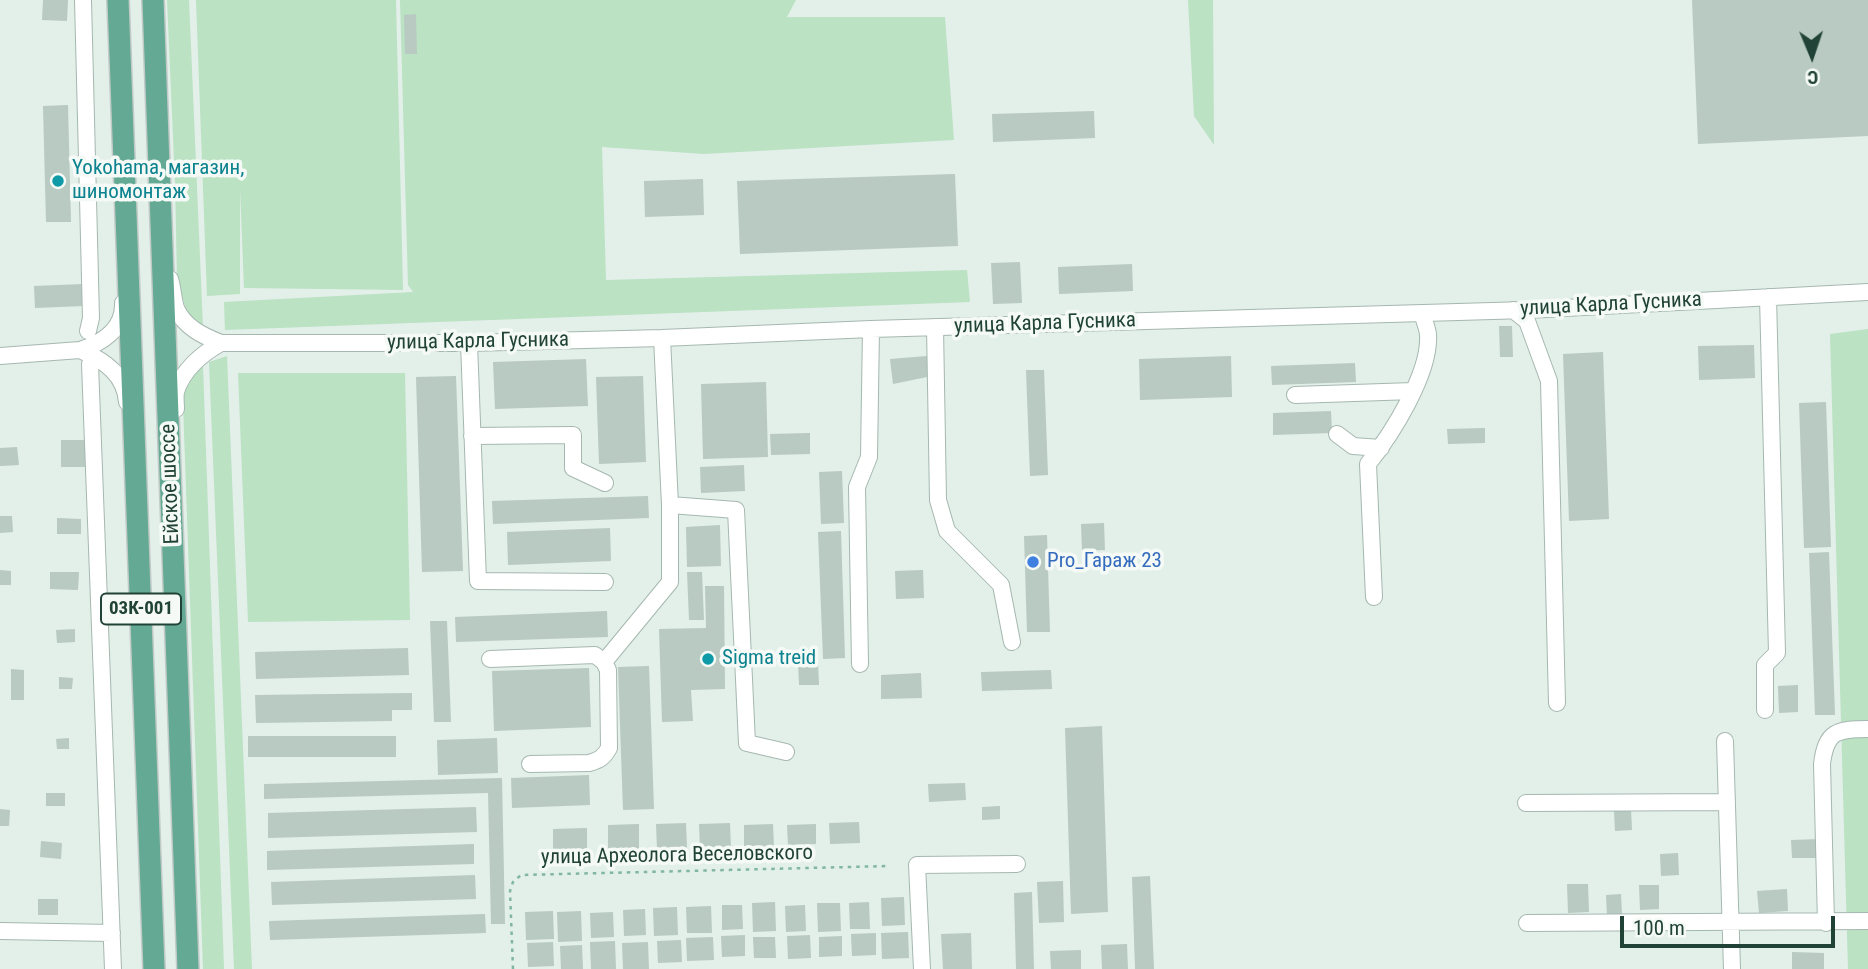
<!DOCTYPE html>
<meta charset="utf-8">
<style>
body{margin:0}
#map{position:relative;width:1868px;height:969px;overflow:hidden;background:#e3efe9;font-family:"Roboto Condensed",sans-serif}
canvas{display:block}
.north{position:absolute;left:1777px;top:21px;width:70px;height:70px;-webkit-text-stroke:5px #f5faf7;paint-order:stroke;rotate:178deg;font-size:19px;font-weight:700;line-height:28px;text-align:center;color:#214337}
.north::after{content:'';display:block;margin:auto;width:24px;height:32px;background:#214337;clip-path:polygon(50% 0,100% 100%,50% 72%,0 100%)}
.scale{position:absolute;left:1620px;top:916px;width:215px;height:32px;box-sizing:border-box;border:4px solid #214337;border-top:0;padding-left:9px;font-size:21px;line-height:24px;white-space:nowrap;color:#214337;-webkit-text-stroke:5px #f5faf7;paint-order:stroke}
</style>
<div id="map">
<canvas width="1868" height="969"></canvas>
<div class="north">С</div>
<div class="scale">100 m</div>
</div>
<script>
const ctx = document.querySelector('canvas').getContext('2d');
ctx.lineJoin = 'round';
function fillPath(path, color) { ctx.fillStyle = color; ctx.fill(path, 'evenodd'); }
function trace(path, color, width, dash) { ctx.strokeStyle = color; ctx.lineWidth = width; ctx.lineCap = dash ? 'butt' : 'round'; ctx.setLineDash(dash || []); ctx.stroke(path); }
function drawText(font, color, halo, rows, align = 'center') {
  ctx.font = font + ' "Roboto Condensed",sans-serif'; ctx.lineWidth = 7; ctx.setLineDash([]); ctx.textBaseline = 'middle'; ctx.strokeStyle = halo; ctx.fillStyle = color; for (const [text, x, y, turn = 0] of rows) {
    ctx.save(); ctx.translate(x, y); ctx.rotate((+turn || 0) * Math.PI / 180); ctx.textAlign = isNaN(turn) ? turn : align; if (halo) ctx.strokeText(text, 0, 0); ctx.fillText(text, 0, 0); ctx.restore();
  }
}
fillPath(new Path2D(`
 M167,0h22l14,328 -15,-12 -11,-38 -2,-95z
 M196,0h200l7,290 -159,-2 -4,-100v106l-33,2z
 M400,0h396l-9,17h158l9,123 -250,14 -102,-7 4,133 361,-10 3,32 -745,28 -1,-28 189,-10 -5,-7z
 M1188,0h25l1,145 -20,-29z
 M1868,329v640h-20l-18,-635z
 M227,356l25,613h-18l-25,-607z
 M203,366l21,603h-21l-20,-566c1,-15 9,-27 20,-37z
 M238,373h167l5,247 -162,2z`), '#bae2c3');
fillPath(new Path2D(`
 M43,0h25l-1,21 -25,-1z
 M1692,0h176v136l-170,8z
 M416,14l1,40h-12l-1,-39z
 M68,105l3,117h-25l-3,-116z
 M1094,111l1,27 -102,4 -1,-28z
 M955,174l3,72 -218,8 -3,-73z
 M703,179l1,36 -59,2 -1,-36z
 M1020,262l2,41 -29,1 -2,-41z
 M1132,264l1,27 -74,3 -1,-27z
 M84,284v22l-49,2 -1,-22z
 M1499,326h13l1,31h-13z
 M1754,345l1,33 -56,2 -1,-34z
 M1603,352l6,167 -40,2 -6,-167z
 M927,356v21l-34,7 -3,-25z
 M1231,356l1,41 -92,3 -1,-41z
 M586,359l2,47 -93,3 -2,-47z
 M1355,363l1,19 -84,3 -1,-19z
 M1026,370h18l4,105 -18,1z
 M456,376l7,195 -41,1 -6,-195z
 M643,376l3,86 -47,2 -3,-87z
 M766,382l2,75 -65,2 -2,-75z
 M1826,402l5,145 -27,1 -5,-145z
 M1331,411l1,22 -59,2v-22z
 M1485,428v15l-37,1 -1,-15z
 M810,433v21l-39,1 -1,-21z
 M61,440h25v27h-25z
 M17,447l2,18 -19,1v-18z
 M744,465l1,26 -44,2 -1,-26z
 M842,471l2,52 -23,1 -2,-52z
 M648,496l1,22 -156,6 -1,-23z
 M0,516h12l1,16 -13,1z
 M57,518l24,1v15h-24z
 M1104,523l1,27 -23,1 -1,-27z
 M720,525l1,41 -34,1 -1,-40z
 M610,528l1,33 -103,4 -1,-33z
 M841,531l4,127 -22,1 -5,-127z
 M1047,535l3,97h-23l-3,-96z
 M1829,552l6,163h-20l-6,-162z
 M0,570l11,1v14h-11z
 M923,570l1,28 -28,1 -1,-28z
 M50,572h29l-1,18 -28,-1z
 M687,572h15l2,48h-15z
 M705,586h19l1,103 -34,1 2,31 -31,1 -3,-93 47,-1z
 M607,611l1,26 -152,5 -1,-25z
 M430,621h17l4,101h-17z
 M75,629v13l-18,1 -1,-13z
 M408,648l1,27 -153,4 -1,-27z
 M818,661l1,24h-20l-1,-23z
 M649,666l5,143 -31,1 -5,-143z
 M589,668l2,59 -97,4 -2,-60z
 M11,669l13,1v30h-13z
 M1051,670l1,19 -70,2 -1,-19z
 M921,673l1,25 -41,1v-24z
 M59,677l14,1 -1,11h-13z
 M1798,685v27l-19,1 -1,-27z
 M412,693v17h-20v11l-136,2 -1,-28z
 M1102,726l6,186 -37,2 -6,-186z
 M248,736h148v21h-148z
 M69,738v11h-12l-1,-10z
 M497,738l1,35 -60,2 -1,-35z
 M589,775l1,30 -78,3 -1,-30z
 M502,778l3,146h-14l-3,-131 -224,6v-15z
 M965,783l1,17 -37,2 -1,-18z
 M46,793h19v13h-19z
 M1000,806v13l-18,1v-13z
 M476,807l1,25 -209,6v-25z
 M0,809l10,1 -1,16h-9z
 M1631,809l1,21 -17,1 -1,-21z
 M859,822l1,21 -30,1 -1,-21z
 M686,823l1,25 -30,1 -1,-25z
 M730,823l1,26 -31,1 -1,-26z
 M639,824v25l-31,1v-25z
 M773,824l1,24 -30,1v-24z
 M816,824v20l-28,1 -1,-20z
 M587,828v23l-34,1v-23z
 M1820,839v19h-28l-1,-18z
 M41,841l21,2 -1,16 -21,-2z
 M474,844v20l-207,6v-19z
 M1678,853l1,22 -18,1 -1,-22z
 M475,875l1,24 -204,6 -1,-23z
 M1150,876l4,93h-19l-3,-92z
 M1063,881l1,41 -25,1 -2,-41z
 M1567,884h21l1,28 -21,1z
 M1639,885h20v24l-19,1z
 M1787,889l1,22 -29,2 -2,-22z
 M1032,892l2,77h-18l-2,-76z
 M1621,894l1,21 -15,1 -1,-21z
 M904,897l1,28 -23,1 -1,-28z
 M38,899h20v16h-20z
 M775,902l1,29 -23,1 -1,-29z
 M869,902l1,27h-20l-1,-26z
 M817,903h23l1,28 -23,1z
 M722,905h20l1,24 -21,1z
 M805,905l1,26 -20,1 -1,-26z
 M711,906l1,27h-25l-1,-26z
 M677,907l1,28 -24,1 -1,-28z
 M645,909l1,26 -22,1 -1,-26z
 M553,911l1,28 -28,1 -1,-28z
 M581,911l1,30 -24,1 -1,-30z
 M613,912l1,25 -23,1 -1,-25z
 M485,914l1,19 -216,7 -1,-19z
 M908,932l1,26 -27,1 -1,-26z
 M876,933v22l-24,1 -1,-22z
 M971,933l1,36h-29l-2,-35z
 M745,935v21l-23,1 -1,-21z
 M810,935l1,23 -23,1 -1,-23z
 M842,936v20l-23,1v-20z
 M713,937l1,23 -27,1 -1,-23z
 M753,937h22l1,21h-22z
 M681,940l1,22 -24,1 -1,-22z
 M615,941l1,28h-25l-1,-27z
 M553,942l1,24 -26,1 -1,-24z
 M648,942l1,27h-26l-1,-26z
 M1127,944l1,25h-26l-1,-24z
 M582,945l1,24h-22l-1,-23z
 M1081,950v19h-30l-1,-18z
 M1792,952l32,1v16h-32z`), '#b8cac2');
const minor = new Path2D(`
 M83,0l8,318 -3,13
 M170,279c3,9 3,20 6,29 8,19 27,28 45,35h248l193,-5 209,-9 656,-19 341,-18
 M1513,310l14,11 22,60 8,322
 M935,327l3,173 9,31 54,54 11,57
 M469,343l9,238 127,1
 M82,351c23,10 43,24 45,51
 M0,356l80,-6c22,-7 44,-21 43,-47
 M90,364l23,605
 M1295,395l118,-4
 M176,409c0,-5 -1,-12 0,-17 6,-22 27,-39 45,-49
 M1337,434l16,12 28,2
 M472,436l101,-1v33l32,15
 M670,505l66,5 11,233 39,9
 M1374,597l-6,-133c23,-29 63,-91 60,-130 -1,-7 -4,-14 -6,-21
 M490,659l105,-4 9,7 4,8 1,78c-5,9 -9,12 -20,15l-59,1
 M604,662l66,-80v-77l-8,-167
 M860,664l-3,-177 12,-30 2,-128
 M1765,710v-45l12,-12 -9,-356
 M1725,741l7,228
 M1526,803l201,-1
 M1527,923l341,-2
 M1826,923l-4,-159c4,-33 15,-35 46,-35
 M0,931l112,2
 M922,969l-5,-104 100,-1`);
const major = new Path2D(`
 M118,0l36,969
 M153,0l35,969`);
trace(minor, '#a5b8b0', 18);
trace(major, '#c1cac7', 24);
trace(new Path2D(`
 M513,969l-3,-78 3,-9 8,-7 369,-9`), '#80b6a2', 2.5, [3.5, 5]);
trace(minor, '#fff', 16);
trace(major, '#63a993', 21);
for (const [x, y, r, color] of [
 [58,181,7,"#0f9aa8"],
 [1033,562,7,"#3f7fe0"],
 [708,659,7,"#0f9aa8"]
]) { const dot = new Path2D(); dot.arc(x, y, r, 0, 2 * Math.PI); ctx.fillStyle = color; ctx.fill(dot); trace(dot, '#f5faf7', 2.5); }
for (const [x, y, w] of [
 [141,609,80]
]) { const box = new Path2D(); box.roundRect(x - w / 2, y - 15.5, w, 31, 5); ctx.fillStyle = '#f5faf7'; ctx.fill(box); trace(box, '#214337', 2); }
drawText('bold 19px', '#214337', null, [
 ["03К-001",141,609]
]);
drawText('21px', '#0d838f', '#f5faf7', [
 ["Yokohama, магазин,",72,169],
 ["шиномонтаж",72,193],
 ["Sigma treid",722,659]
], 'left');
drawText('21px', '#214337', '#f5faf7', [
 ["улица Карла Гусника",1611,305,-3],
 ["улица Карла Гусника",1045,324,-2],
 ["улица Карла Гусника",478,342,-1],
 ["Ейское шоссе",171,484,-92],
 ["улица Археолога Веселовского",677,856,-1]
]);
drawText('21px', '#366cbe', '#f5faf7', [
 ["Pro_Гараж 23",1047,562]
], 'left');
</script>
